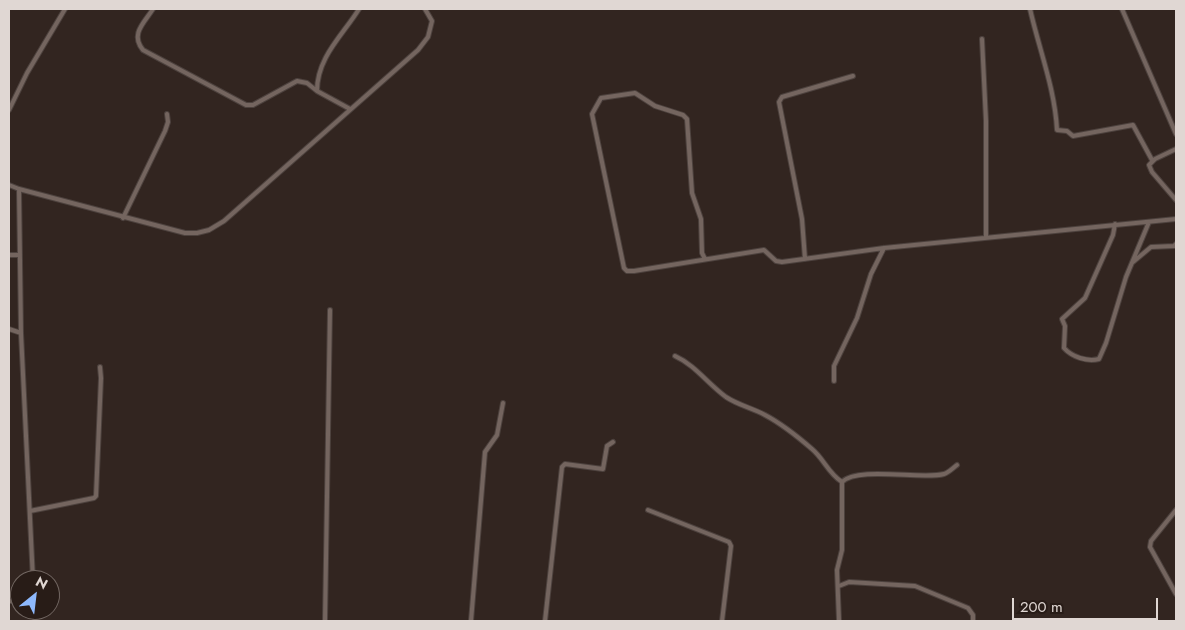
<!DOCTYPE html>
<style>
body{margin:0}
#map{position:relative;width:1185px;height:630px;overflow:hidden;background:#322520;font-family:Jost,sans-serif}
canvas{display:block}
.frame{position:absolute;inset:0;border:10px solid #e0d7d3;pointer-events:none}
.north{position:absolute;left:10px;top:570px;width:50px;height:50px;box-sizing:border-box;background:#281c17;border:1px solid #726762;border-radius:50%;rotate:29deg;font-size:14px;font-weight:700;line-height:20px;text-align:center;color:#e0d7d3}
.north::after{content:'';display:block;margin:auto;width:18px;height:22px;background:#8eb9fd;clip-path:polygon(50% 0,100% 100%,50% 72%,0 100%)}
.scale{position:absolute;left:1012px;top:598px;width:146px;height:22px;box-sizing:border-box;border:2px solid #e0d7d3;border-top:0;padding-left:6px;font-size:15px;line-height:18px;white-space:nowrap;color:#e0d7d3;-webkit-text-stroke:4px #281c17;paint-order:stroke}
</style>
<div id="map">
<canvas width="1185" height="630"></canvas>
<div class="frame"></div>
<div class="north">N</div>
<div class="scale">200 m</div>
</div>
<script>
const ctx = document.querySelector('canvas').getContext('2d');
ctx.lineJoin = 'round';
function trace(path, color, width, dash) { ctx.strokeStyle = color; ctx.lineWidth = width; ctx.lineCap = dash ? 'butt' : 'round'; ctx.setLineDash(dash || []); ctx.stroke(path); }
const minor = new Path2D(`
 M153,9c-9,14 -23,25 -10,41l103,55h7l44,-24 10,2 10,8
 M1030,9c9,40 25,80 27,121l10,1 6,5 60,-11 19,35
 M1122,9l54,125
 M982,39l4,82v116
 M350,109l-33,-18c0,-34 26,-56 42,-82
 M9,110l18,-37 38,-64
 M1176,149l-21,10 -6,6 3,7 24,28
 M9,185l10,4
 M123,218l42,-87 3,-9 -1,-8
 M1115,224l-2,11 -28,63 -23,21 3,7 -1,22c8,9 23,14 35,11l7,-16 20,-66 23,-55
 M9,255h11
 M705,259l-3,-6 -1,-34 -9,-26 -5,-74 -4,-4 -28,-9 -20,-13 -34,5 -9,16 32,154 3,3h7l130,-21 12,11 6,1 102,-14 292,-29
 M805,259l-3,-40 -23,-117 3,-5 71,-21
 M1133,262l18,-15 23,-1 2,-2
 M9,329l12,4
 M675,356c20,9 33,28 51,41 12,8 26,11 39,18 17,9 32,21 47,34 12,10 16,24 30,33
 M834,381v-15l23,-48 14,-44 13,-26
 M842,482c16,-16 81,-2 102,-8 4,-1 9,-6 13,-9
 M648,510l81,32 2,4 -9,75
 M1176,510l-25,31 -1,6 26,47
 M30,511l64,-13 2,-2 5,-118 -1,-11
 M33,580l-12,-247 -2,-144 166,44h12l12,-3 15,-9 194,-171 10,-13 4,-16 -7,-12
 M839,586l10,-4 66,4 53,22 5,7v6
 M9,601h11
 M35,610v11
 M325,621l5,-311
 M471,621l14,-169 12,-17 6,-32
 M545,621l17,-154 3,-3 38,5 4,-23 6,-4
 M839,621l-2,-51 5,-20v-68`);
trace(minor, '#4d423e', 6);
trace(minor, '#74655f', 4);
</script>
